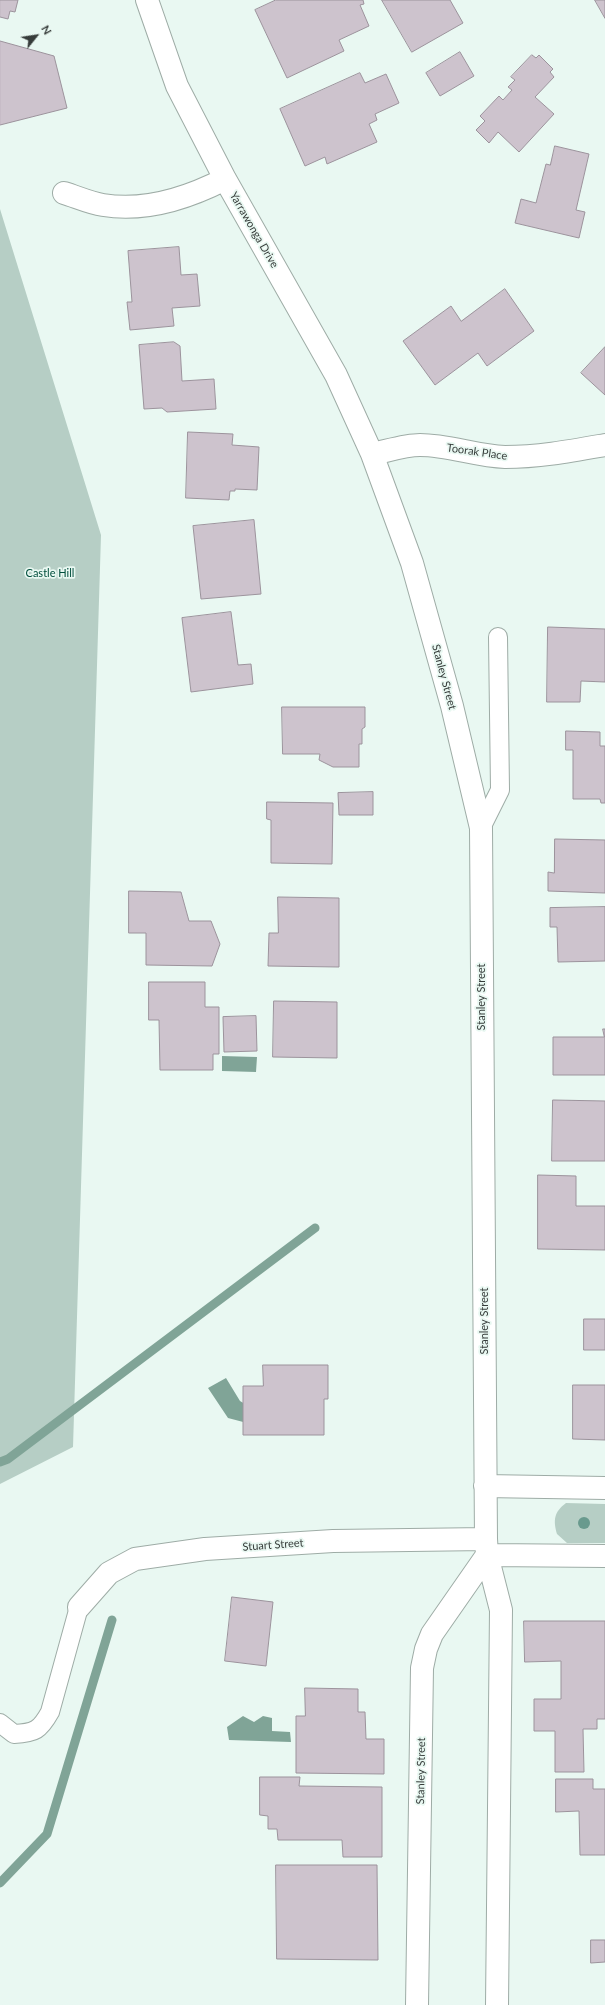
<!DOCTYPE html>
<style>
body{margin:0}
#map{position:relative;width:605px;height:2005px;overflow:hidden;background:#e9f8f2;font-family:Lato,sans-serif}
canvas{display:block}
.north{position:absolute;left:16px;top:16px;width:40px;height:40px;-webkit-text-stroke:3px #e9f8f2;paint-order:stroke;rotate:60deg;font-size:11px;font-weight:700;line-height:16px;text-align:center;color:#363c3a}
.north::after{content:'';display:block;margin:auto;width:14px;height:18px;background:#363c3a;clip-path:polygon(50% 0,100% 100%,50% 72%,0 100%)}
</style>
<div id="map">
<canvas width="605" height="2005"></canvas>
<div class="north">N</div>
</div>
<script>
const ctx = document.querySelector('canvas').getContext('2d');
ctx.lineJoin = 'round';
function fillPath(path, color) { ctx.fillStyle = color; ctx.fill(path, 'evenodd'); }
function trace(path, color, width, dash) { ctx.strokeStyle = color; ctx.lineWidth = width; ctx.lineCap = dash ? 'butt' : 'round'; ctx.setLineDash(dash || []); ctx.stroke(path); }
function drawText(font, color, halo, rows, align = 'center') {
  ctx.font = font + ' Lato,sans-serif'; ctx.lineWidth = 3.5; ctx.setLineDash([]); ctx.textBaseline = 'middle'; ctx.strokeStyle = halo; ctx.fillStyle = color; for (const [text, x, y, turn = 0] of rows) {
    ctx.save(); ctx.translate(x, y); ctx.rotate((+turn || 0) * Math.PI / 180); ctx.textAlign = isNaN(turn) ? turn : align; if (halo) ctx.strokeText(text, 0, 0); ctx.fillText(text, 0, 0); ctx.restore();
  }
}
fillPath(new Path2D(`
 M0,209l101,326 -28,912 -73,37z
 M566,1503l39,1v39h-38l-10,-9c-4,-14 -3,-22 9,-31z`), '#b6cec5');
fillPath(new Path2D(`
 M222,1056l35,1 -1,15 -34,-1z
 M226,1378l14,23 5,3 2,19 -19,-5 -20,-30z
 M243,1716l11,6 9,-6 9,2v13l18,1 1,10 -62,-2 -2,-13z`), '#80a497');
trace(new Path2D(`
 M0,1462l8,-3 307,-231
 M0,1883l47,-49 65,-214`), '#80a497', 9);
const building = new Path2D(`
 M0,0h18l-3,12 -5,-1 -2,8 -8,-2z
 M276,0h87l1,4 -4,1 9,21 -30,14 5,11 -57,27 -32,-68z
 M382,0h68l13,23 -51,29z
 M595,0h10v18z
 M0,41l54,15 13,52 -67,17z
 M460,52l14,24 -34,20 -14,-23z
 M532,55l4,3 3,-3 14,14 -3,3 4,5 -19,20 19,17 -35,38 -21,-20 -9,11 -13,-13 9,-9 -5,-5 19,-20 4,4 9,-10 -4,-3 7,-7 -4,-3z
 M360,73l5,10 21,-9 13,29 -24,11 2,6 -8,4 8,18 -50,22 -2,-7 -20,9 -25,-57z
 M555,146l34,8 -13,56 9,2 -6,26 -64,-15 6,-24 15,4 10,-39 4,1z
 M179,247l2,28 16,-1 3,32 -28,2 2,18 -44,4 -3,-28h5l-4,-51z
 M505,289l29,42 -47,35 -9,-13 -43,32 -32,-44 48,-35 10,15z
 M174,342l6,4 2,35 32,-2 2,30 -49,3 -5,-4 -18,1 -5,-64z
 M605,347v48l-24,-22z
 M188,432l45,2 -1,11 27,2 -2,43 -22,-1v2h-5l-1,9 -43,-2z
 M254,520l7,74 -60,5 -8,-73z
 M231,612l7,53 13,-1 2,20 -62,8 -9,-74z
 M548,627l57,2v53l-24,-1 -1,21h-33z
 M282,707h83v20l-3,2v15h-3v23h-26l-14,-7 1,-6h-37z
 M566,731l34,1v14h5v57h-4l-1,-4h-27v-49h-7z
 M373,792v23h-34l-1,-22z
 M267,802l66,1 -1,61 -61,-1v-43l-4,-1z
 M555,839l50,1v53l-57,-2v-19l6,1z
 M129,891l52,1 8,29h22l9,23 -8,22 -66,-1v-32h-17z
 M278,897l61,1v69l-71,-1 1,-33h9z
 M605,907v54l-47,1 -1,-35h-7v-19z
 M149,982h56v25h14v47h-6v16h-53l-1,-50h-10z
 M274,1001l63,1v56l-64,-1z
 M256,1016l1,35 -33,1 -1,-35z
 M603,1029h2v46h-52v-38h51z
 M553,1100l52,1v60h-53z
 M538,1175l38,1v30h29v44l-67,-1z
 M584,1319h21v31h-21z
 M263,1365h65v34h-4v36h-81v-49h20z
 M573,1385h32v55l-32,-1z
 M232,1597l41,5 -7,64 -41,-5z
 M524,1621h81v98h-8v10h-14l1,43h-29v-41h-21v-32h27v-38l-36,1z
 M305,1688l53,1v23h7l1,27h18v35l-88,-1v-57h9z
 M260,1777h40l-1,9 83,1v70h-39l-1,-17h-64l-1,-11h-9v-13l-8,-1z
 M556,1779h37v10h12v66h-25l-1,-44 -23,1z
 M276,1865h101l1,95 -101,-1z
 M591,1940h14v22l-14,1z`);
fillPath(building, '#cdc3cd');
trace(building, '#9c939c', 1);
const lane = new Path2D(`
 M481,828l19,-38 -2,-153
 M0,1723l14,11c21,-1 26,-4 36,-22l29,-105`);
const street = new Path2D(`
 M147,0l30,86 48,93 111,196 36,79 40,109 40,143 29,122 5,711 1,16 14,55 -4,395
 M64,193c13,4 26,10 39,12 42,7 85,-7 122,-26
 M372,454c15,-3 33,-9 48,-9 29,0 56,11 85,12 34,0 66,-6 100,-12
 M485,1486l120,2
 M79,1607l30,-34 26,-14 70,-10 128,-8 153,-2
 M417,2005l5,-337 4,-19 6,-15 55,-79 118,1`);
trace(lane, '#9eaca6', 20);
trace(street, '#9eaca6', 24);
trace(lane, '#fff', 18);
trace(street, '#fff', 22);
ctx.fillStyle = '#699a8e';
for (const [x, y] of [
 [584,1523]
]) { ctx.beginPath(); ctx.arc(x, y, 6, 0, 2 * Math.PI); ctx.fill(); }
drawText('11px', '#363c3a', '#e9f8f2', [
 ["Yarrawonga Drive",254,230,60],
 ["Toorak Place",477,452,8],
 ["Stanley Street",444,677,75],
 ["Stanley Street",481,997,-90],
 ["Stanley Street",484,1321,-90],
 ["Stuart Street",273,1545,-4],
 ["Stanley Street",421,1771,-89]
]);
drawText('11px', '#014e3c', '#e9f8f2', [
 ["Castle Hill",50,573]
]);
</script>
